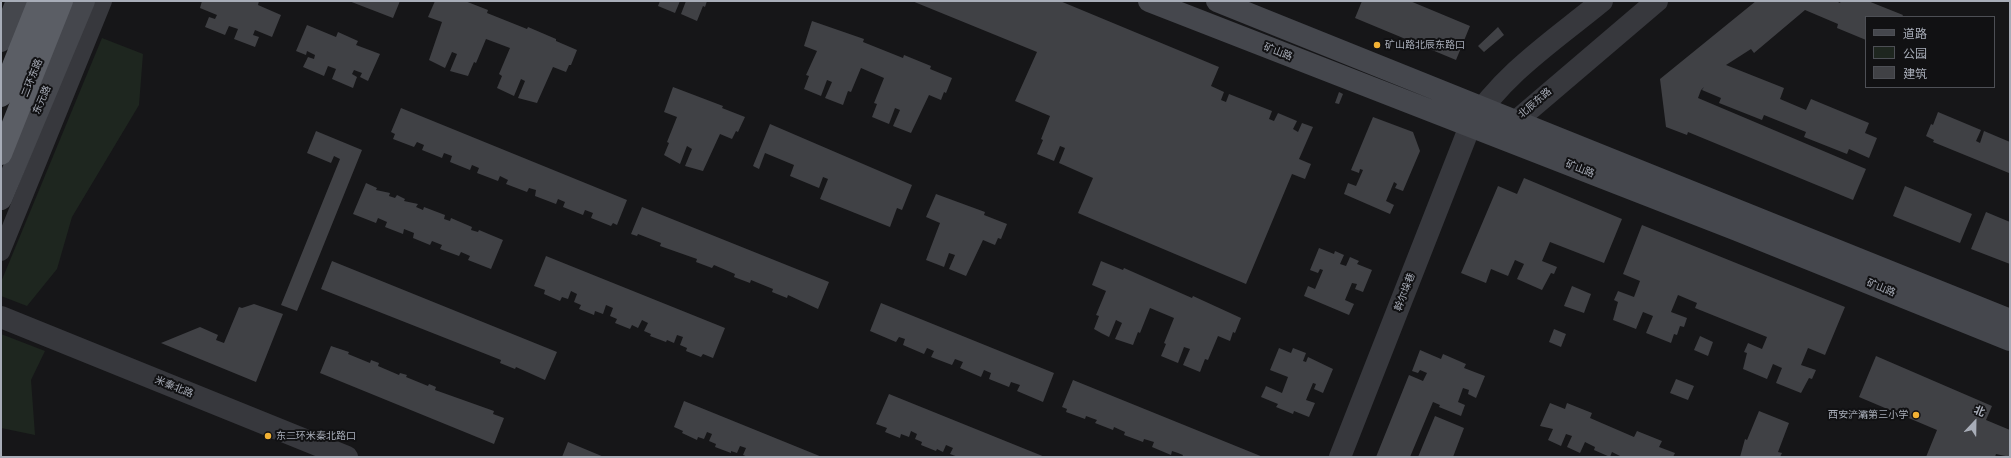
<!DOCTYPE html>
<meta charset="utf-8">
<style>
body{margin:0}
#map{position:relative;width:2011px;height:458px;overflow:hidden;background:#161618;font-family:Montserrat,"Noto Sans SC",sans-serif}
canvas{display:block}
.frame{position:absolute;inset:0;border:2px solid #a8adb8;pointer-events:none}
.legend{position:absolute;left:1865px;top:16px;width:130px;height:72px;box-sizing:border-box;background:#111113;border:1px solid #4d4f55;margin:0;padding:5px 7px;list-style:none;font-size:12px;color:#a8adb8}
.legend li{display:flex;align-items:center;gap:8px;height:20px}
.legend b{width:20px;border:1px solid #4d4f55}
.north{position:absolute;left:1955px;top:402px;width:40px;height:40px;-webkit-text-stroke:3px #111113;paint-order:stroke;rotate:22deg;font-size:11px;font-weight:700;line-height:16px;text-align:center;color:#a8adb8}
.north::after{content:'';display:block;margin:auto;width:14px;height:18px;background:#a8adb8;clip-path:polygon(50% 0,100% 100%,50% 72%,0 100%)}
</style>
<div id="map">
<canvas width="2011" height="458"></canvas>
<div class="frame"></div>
<ul class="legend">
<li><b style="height:5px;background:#45474d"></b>道路</li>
<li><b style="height:11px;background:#1e261f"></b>公园</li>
<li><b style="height:11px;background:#404145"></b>建筑</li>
</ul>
<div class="north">北</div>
</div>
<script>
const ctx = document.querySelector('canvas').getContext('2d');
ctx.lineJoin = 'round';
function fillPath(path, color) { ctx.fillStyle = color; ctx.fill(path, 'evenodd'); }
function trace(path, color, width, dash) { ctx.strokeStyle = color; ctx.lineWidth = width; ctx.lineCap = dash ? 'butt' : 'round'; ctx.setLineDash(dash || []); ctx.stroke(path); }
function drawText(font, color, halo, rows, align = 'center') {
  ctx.font = font + ' Montserrat,"Noto Sans SC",sans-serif'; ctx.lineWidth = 4; ctx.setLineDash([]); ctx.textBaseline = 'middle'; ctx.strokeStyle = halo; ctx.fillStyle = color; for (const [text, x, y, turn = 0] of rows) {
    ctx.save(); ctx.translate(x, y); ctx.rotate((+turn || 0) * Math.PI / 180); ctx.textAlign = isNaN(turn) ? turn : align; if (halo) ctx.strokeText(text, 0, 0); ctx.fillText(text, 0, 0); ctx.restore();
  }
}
fillPath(new Path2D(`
 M102,38l41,16 -4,51 -67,112 -15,52 -30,37 -26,-10v-14z
 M1,334l44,17 -14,29 4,55 -34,-7z`), '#1e261f');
fillPath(new Path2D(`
 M202,1h57l-1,4 23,10 -9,22 -17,-7 -2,5 6,2 -4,10 -21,-8 4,-10 -9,-3 -4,9 -20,-8 4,-10 6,2 2,-4 -17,-7z
 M349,1h51l-7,17z
 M435,1h30l23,9 -1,3 40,16 1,-2 28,12v2l21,9 -6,15h-2l-3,7 -13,-5 -16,36 -19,-5 7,-17 -4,-2 -7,17 -17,-8 5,-12 -3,-2 11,-26 -24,-9 -10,24 -2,-1 -6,14 -18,-5 7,-17 -5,-2 -7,16 -16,-8 13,-38 -14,-5z
 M660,1h20l-5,12 -17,-7z
 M686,1h21l-2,6 -2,-1 -6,15 -16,-7z
 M912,1h148l159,66 -8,19 13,6 -3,8 5,2 3,-8 43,17 -3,8 5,2 4,-8 19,8 -4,8 5,3 4,-9 11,4 -14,32 12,5 -6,15 -13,-5 -46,110 -168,-71 15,-35 -34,-15 6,-15 -5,-2 -6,15 -17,-7 6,-14 -2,-1 9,-23 -35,-15 22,-49z
 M1362,1h48l60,25 -14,34 -101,-42z
 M1756,1h80l4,2 1,-2h27l35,14 -1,2h-36v23l-29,-12 1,-4 -33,-14 -51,43 -3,-4 -25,16 58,23 -4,11 26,11 5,-11 58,24 -4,10 12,5 -8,20 -20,-9 -2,5 -43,-17 2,-5 -42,-17 -2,5 -43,-17 2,-5 -19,-8 2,-3 -3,3 -3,8 168,71 -13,31 -165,-68 -1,3 -21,-8 -6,-48z
 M812,21l52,18 -1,3 40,16 1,-3 27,11 -1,3 22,9 -6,15 -2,-1 -3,8 -12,-5 -18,38 -18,-7 7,-16 -5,-2 -6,16 -17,-7 5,-13 -3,-1 10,-25 -23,-10 -10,24 -3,-1 -5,14 -18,-7 7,-16 -5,-2 -6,16 -17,-7 5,-13 -3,-1 11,-24 -13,-5z
 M307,25l29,12 2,-5 20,9 -2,4 24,9 -12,27 -8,-4 2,-4 -8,-3 -2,4 5,3 -4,11 -21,-9 4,-10 -8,-3 -4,10 -21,-9 5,-10 6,2 1,-4 -8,-4 -1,4 -10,-4z
 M1498,27l6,8 -20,17 -6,-6z
 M673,87l50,19 -1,2 23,9 -7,15 -2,-1 -4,8 -12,-5 -17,37 -18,-5 7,-17 -5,-3 -7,18 -16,-9 5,-12 -2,-1 10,-25 -13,-5z
 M1339,92l4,2 -4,10 -4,-1z
 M401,108l226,92 -10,25 -4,-2 -2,3 -20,-8 2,-5 -8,-3 -2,5 -20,-8 2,-5 -7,-3 -2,5 -21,-8 1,-6 -7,-2 -2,4 -21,-8 2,-4 -8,-4 -2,5 -21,-8 2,-5 -7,-3 -2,5 -20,-8 2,-6 -8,-3 -2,5 -20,-8 2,-5 -7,-3 -3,5 -21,-8 2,-5 -4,-2z
 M1938,112l43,18 -5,11 4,2 4,-12 26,11 -1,31 -76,-31 1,-2 -8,-4 5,-12 2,1z
 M1373,117l40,15 7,19 -17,40 -8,-3 2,-4 -3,-2 -8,19 8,4 -4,9 -46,-20 4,-11 8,3 7,-16 -3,-1 -1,4 -8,-3z
 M770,124l142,61 -10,25 -5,-2 -7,19 -70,-28 8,-20 -5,-2 -4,11 -29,-12 4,-11 -29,-12 -6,16 -6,-3z
 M316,131l46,19 -65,161 -16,-6 59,-146 -6,-3 -3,7 -24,-10z
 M1524,178l98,41 -18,44 -54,-21 -8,19 15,6 -3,7 -3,-1 -9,17 -25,-11 7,-15 -9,-4 -7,16 -17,-7 -5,14 -25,-10 37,-87 19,8z
 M366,183l11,5 -1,2 14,3 -1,3 6,2 2,-3 8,4 -1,2 14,3 -2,3 7,3 1,-3 21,8 -1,4 6,2 1,-3 21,9 -1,3 7,2 1,-2 24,10 -12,29 -23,-9 2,-4 -9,-4 -2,4 -19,-7 2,-4 -10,-4 -2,4 -17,-7 1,-5 -10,-4 -1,5 -18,-7 2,-5 -9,-4 -2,5 -23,-9z
 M1905,186l67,28 -12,29 -67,-27z
 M936,194l49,18 -1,3 23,9 -6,15 -3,-1 -3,7 -12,-5 -17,36 -17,-7 6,-14 -6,-2 -5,14 -18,-7 14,-37 -14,-6z
 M642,207l187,75 -11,27 -30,-14 -1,3 -15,-6 1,-3 -22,-9 -1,3 -16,-6 1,-3 -21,-9 -2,3 -16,-6 1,-3 -37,-13 1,-3 -23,-9 -1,2 -6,-2z
 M1986,212l24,10v42l-39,-15z
 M1642,225l203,82 -20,48 -17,-7 -7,17 15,5 -4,9 -3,-1 -8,15 -25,-10 6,-15 -9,-4 -6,15 -24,-10 4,-16 -3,-1 4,-9 14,6 5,-12 -72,-29 2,-5 -19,-8 -7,17 16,6 -3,9 -4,-1 -3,9 -3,-1 -3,9 -25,-10 7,-17 -10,-4 -7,17 -23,-9 5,-18 -4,-2 4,-9 16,6 6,-16 -17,-7z
 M1319,248l15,6 1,-3 9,4 -4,9 6,2 4,-9 9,4 -2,3 15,6 -9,22 -8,-3 2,-5 -5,-1 -7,17 9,4 -5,11 -45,-19 4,-10 7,3 8,-19 -3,-1 -2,4 -8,-3z
 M546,256l179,72 -12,30 -10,-4 -2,3 -15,-6 1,-3 -7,-3 3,-8 -6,-2 -3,8 -7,-3 -1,2 -16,-6 1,-2 -7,-3 4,-8 -6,-3 -4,8 -6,-3 -2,4 -15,-6 2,-4 -7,-3 3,-8 -7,-3 -3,9 -8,-3 -1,4 -15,-6 2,-4 -7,-3 3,-8 -6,-3 -3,8 -6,-2 -2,4 -16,-7 1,-4 -11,-4z
 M332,261l225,91 -12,28 -29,-13 -1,2 -15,-6 1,-3 -180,-71z
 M1101,261l22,9 1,-2 68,30 1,-2 48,22 -6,15 -2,-1 -3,9 -12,-5 -10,24 -3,-1 -5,13 -17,-7 7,-16 -6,-2 -6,16 -17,-7 5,-12 -2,-1 10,-25 -24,-10 -10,25 -2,-1 -5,13 -18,-6 7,-16 -6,-3 -7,17 -8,-4 -7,-4 5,-13 -3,-1 10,-24 -14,-6z
 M1572,286l19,8 -7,19 -20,-7z
 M881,303l173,70 -11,29 -26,-11 3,-6 -9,-3 -2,5 -20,-8 2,-6 -7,-3 -3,7 -21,-9 3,-6 -8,-3 -3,6 -21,-8 3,-6 -7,-3 -3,6 -21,-9 2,-6 -6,-2 -3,5 -26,-11z
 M254,304l29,10 -27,68 -95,-39 39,-16 18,8 -2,5 8,3 15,-36 3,1z
 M1554,329l12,5 -5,13 -12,-5z
 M1700,336l13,6 -5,14 -14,-6z
 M331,346l18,6 -1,2 22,9 1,-3 8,3 -1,3 21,9 1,-2 7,2 -1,2 22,9 1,-2 7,3 -1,3 59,21 -1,3 11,4 -10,26 -174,-71z
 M1279,348l12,5 2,-5 13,5 -3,8 3,1 2,-5 25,12 -10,24 -9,-4 2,-5 -3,-1 -7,17 9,3 -6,14 -15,-6 -1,3 -17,-7 2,-3 -17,-7 5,-11 16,7 6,-16 -18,-7z
 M1420,350l21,9 2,-5 23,10 -2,4 21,8 -9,22 -8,-4 1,-4 -6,-2 -5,14 7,3 -4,11 -22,-9 1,-2 -7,-3 -23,55h-34l33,-82 14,6 4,-8 -7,-3 -2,3 -6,-2z
 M1876,356l116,50 -6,14 24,10v27l-14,-3 -1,3h-69l11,-27 -78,-33z
 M1676,379l18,7 -6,14 -18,-7z
 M1073,380l190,77h-81l1,-2 -5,-2 -6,-2 -1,4 -19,-8 2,-5 -10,-3 -1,3 -19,-7 1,-3 -11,-5 -1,3 -18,-7 2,-3 -11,-4 -1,3 -19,-7 1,-3 -5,-2z
 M889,394l156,63h-87l-8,-3 3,-6 -7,-3 -3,7 -6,-3 -1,2 -15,-6 1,-3 -7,-3 2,-5 -6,-3 -2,6 -8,-3 -1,4 -15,-6 2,-4 -11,-4z
 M684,401l138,56h-74l-5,-2 3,-7 -6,-2 -3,7 -6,-2v2l-16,-6 1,-3 -7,-3 3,-7 -5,-2 -3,7 -6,-2 -1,3 -15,-7 1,-2 -9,-4z
 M1550,403l15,6 2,-6 25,10 -2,5 44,19 3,-6 25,10 -3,6 16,6 -2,4h-51l-10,-5 -2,5 -16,-7 1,-3 -10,-5 -5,11 -13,-6 5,-11 -6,-2 -5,12 -13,-6 5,-11 -13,-3z
 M1759,411l30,12 -11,29 4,1 -2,4h-40l5,-18 2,1z
 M1435,416l29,12 -11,29h-35z
 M568,442l36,15h-42z`), '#404145');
trace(new Path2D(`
 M1,252l102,-251`), '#37383d', 18);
trace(new Path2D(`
 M1497,123l18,-1 142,-121
 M1,317l346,140
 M1340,457l130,-331c32,-52 86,-87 132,-125`), '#37383d', 22);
trace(new Path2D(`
 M1149,1l588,229 273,110
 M1217,1l793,319
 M1,41l16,-40
 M1,199l83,-198`), '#45474d', 22);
trace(new Path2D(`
 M1,96l38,-95
 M1,154l61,-153`), '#5b5e65', 22);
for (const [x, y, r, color] of [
 [1377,45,4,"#f2b134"],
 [1916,415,4,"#f2b134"],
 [268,436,4,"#f2b134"]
]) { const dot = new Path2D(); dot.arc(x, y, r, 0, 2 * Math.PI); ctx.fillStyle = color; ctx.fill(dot); trace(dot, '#111113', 1.5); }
drawText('10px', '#a8adb8', '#111113', [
 ["矿山路北辰东路口",1385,45],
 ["西安浐灞第三小学",1908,415,"right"],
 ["东二环米秦北路口",276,436]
], 'left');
drawText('10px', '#a8adb8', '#111113', [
 ["矿山路",1278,52,21],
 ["二环东路",32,78,-68],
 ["东元路",42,100,-67],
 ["北辰东路",1535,103,-41],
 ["矿山路",1580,169,21],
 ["矿山路",1881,288,22],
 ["幹尔垛巷",1405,292,-69],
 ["米秦北路",174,387,22]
]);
</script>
